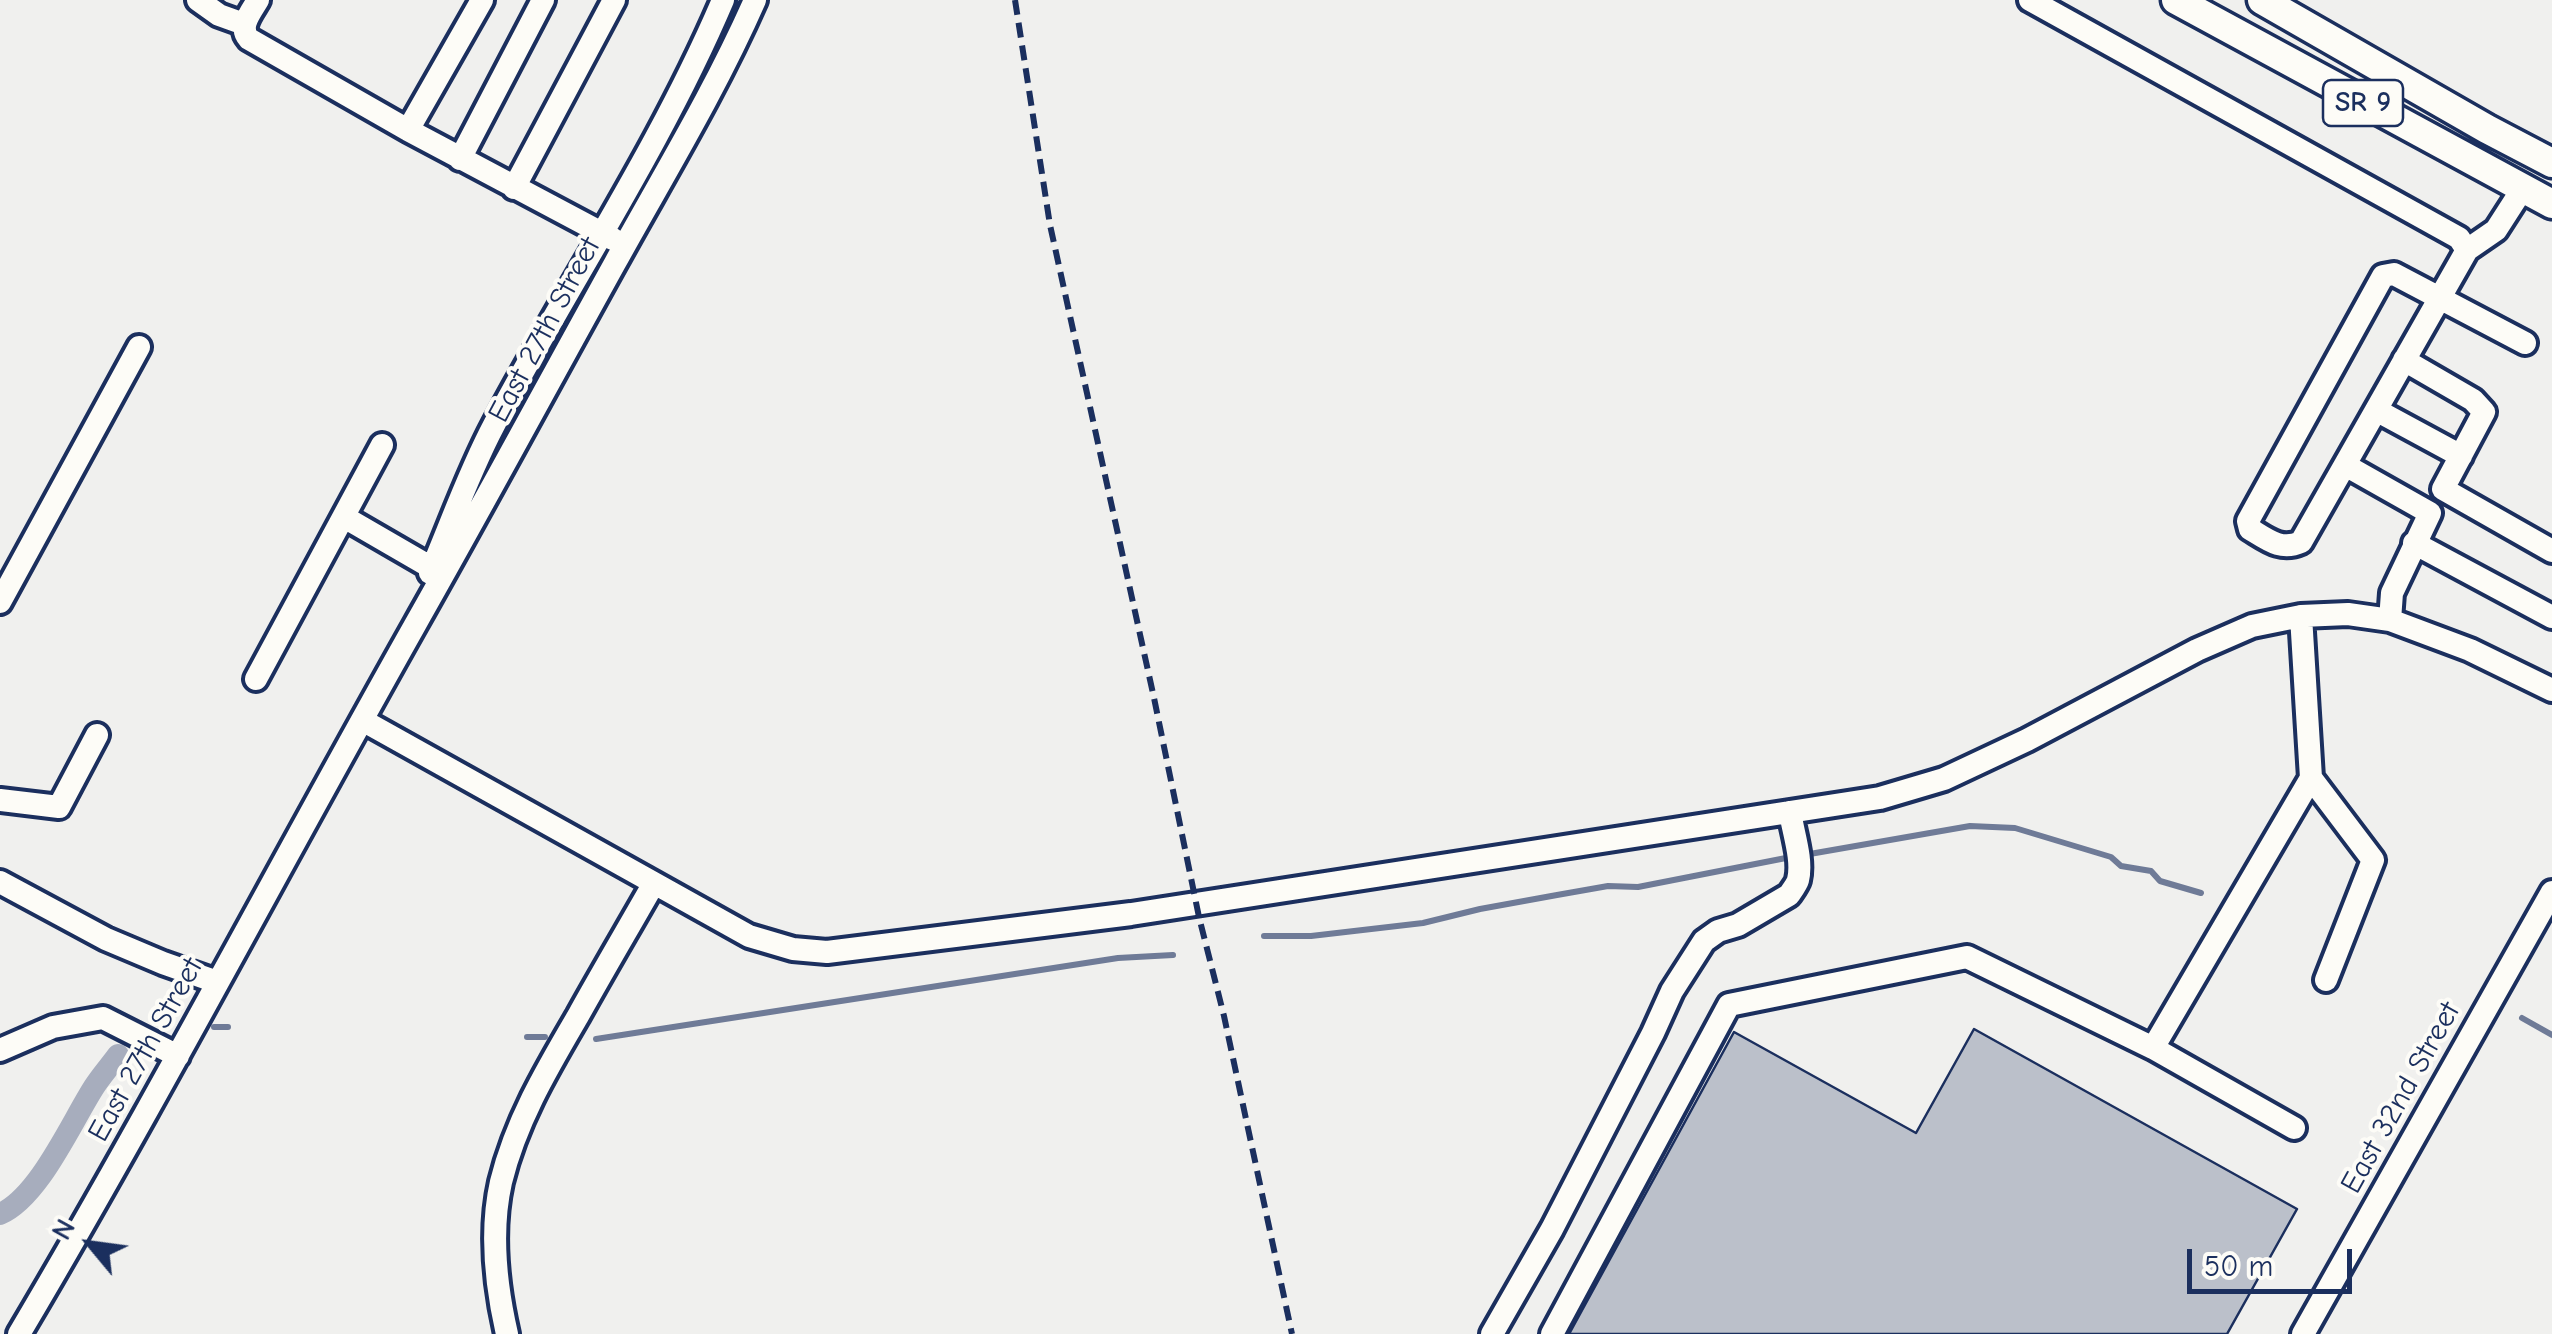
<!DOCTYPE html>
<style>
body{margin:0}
#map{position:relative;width:2552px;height:1334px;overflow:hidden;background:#f0f0ee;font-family:"Comic Neue",sans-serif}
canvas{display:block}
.north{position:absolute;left:40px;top:1194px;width:100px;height:100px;-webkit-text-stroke:8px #fdfcf7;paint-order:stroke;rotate:299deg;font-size:28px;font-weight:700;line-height:40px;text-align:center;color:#1b2f5e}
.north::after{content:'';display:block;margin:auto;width:35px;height:45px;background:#1b2f5e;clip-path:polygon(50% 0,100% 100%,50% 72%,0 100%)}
.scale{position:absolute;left:2187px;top:1249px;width:165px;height:45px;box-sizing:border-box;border:5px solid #1b2f5e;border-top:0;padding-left:12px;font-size:30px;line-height:35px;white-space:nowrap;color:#1b2f5e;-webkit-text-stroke:8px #fdfcf7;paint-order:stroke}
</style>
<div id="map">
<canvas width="2552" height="1334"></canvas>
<div class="north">N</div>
<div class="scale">50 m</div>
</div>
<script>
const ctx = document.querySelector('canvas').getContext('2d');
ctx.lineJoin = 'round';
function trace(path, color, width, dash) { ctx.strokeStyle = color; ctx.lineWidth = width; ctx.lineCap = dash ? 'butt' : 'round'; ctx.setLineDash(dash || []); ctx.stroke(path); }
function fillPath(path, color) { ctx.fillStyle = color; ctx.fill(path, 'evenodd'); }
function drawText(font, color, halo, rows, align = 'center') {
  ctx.font = font + ' "Comic Neue",sans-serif'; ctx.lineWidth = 8; ctx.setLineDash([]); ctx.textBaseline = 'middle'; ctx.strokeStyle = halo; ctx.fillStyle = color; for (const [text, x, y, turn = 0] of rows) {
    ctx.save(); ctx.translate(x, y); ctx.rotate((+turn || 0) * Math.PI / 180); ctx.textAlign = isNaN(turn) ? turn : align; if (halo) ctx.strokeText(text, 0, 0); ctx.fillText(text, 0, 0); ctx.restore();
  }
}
trace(new Path2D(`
 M1804,855l166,-29 45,2 96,29 10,9 30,5 9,10 41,12
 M1264,936h47l112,-13 57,-14 77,-14 51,-9 30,1 153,-30
 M2522,1018l30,17
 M214,1027h14
 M527,1037h18
 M596,1039l522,-81 55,-3`), '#6f7b97', 6);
trace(new Path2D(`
 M0,1214c39,-17 71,-91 94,-127 7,-11 16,-21 24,-32`), '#a7adbd', 22);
const building = new Path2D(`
 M1974,1029l323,180 -70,125h-658l165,-302 182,101z`);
fillPath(building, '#bbc0ca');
trace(building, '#1b2f5e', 2.5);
const minor = new Path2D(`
 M198,0l21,15 25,9
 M258,0c-7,12 -20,27 -9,39l159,91
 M482,0l-74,130 205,109
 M2030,0l429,238 8,12
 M460,159l83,-159
 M514,188l100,-188
 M2523,188l-27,42 -29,20 -166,292c-20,9 -33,-2 -51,-13l-2,-8 135,-245 11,-2 131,69
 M2404,360l69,40 11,12 -41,77 109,62
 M2376,410l85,46
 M2345,465l85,48 -38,80 -2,27
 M344,517l88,51
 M2414,543l138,74
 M430,573c21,-49 39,-101 64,-148 75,-142 166,-277 229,-425
 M0,602l139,-255
 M256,679l126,-234
 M362,720l387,216 44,13 34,3 304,-38 749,-116 64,-19 83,-39 170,-90 55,-24 49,-10 47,-2 42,6 80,30 82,40
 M2311,778l62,82 -47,120
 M0,800l59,7 38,-72
 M0,882l106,57 57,24 54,19
 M2153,1048l141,80
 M0,1050l53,-23 50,-9 75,38
 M19,1334c138,-233 263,-473 396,-709 68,-120 133,-241 200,-362 48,-87 100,-172 140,-263
 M507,1334c-11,-48 -17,-103 -6,-152 15,-61 46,-113 77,-166 25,-45 51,-89 76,-133
 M1492,1334l60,-105 101,-196 19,-42 32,-50 14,-10 20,-6 51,-30c2,-3 8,-11 9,-15 5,-20 -5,-48 -8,-68
 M1552,1334l177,-329 238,-48 186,91 158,-270 -10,-162
 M2303,1334l249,-442`);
const major = new Path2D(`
 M2176,0l376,204
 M2262,0l225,129 65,34`);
trace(minor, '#1b2f5e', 30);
trace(major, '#1b2f5e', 35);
trace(minor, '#fdfcf7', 22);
trace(major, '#fdfcf7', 28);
trace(new Path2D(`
 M1015,0l35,225 104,473 45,219 25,99 68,318`), '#1b2f5e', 6, [15, 8]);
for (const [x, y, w] of [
 [2363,103,80]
]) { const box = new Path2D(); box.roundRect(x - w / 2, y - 23, w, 46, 8); ctx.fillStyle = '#fdfcf7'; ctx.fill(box); trace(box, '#1b2f5e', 2.5); }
drawText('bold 28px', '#1b2f5e', null, [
 ["SR 9",2363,103]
]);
drawText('30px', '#1b2f5e', '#fdfcf7', [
 ["East 27th Street",545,330,-62],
 ["East 27th Street",146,1050,-61],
 ["East 32nd Street",2401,1098,-61]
]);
</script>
